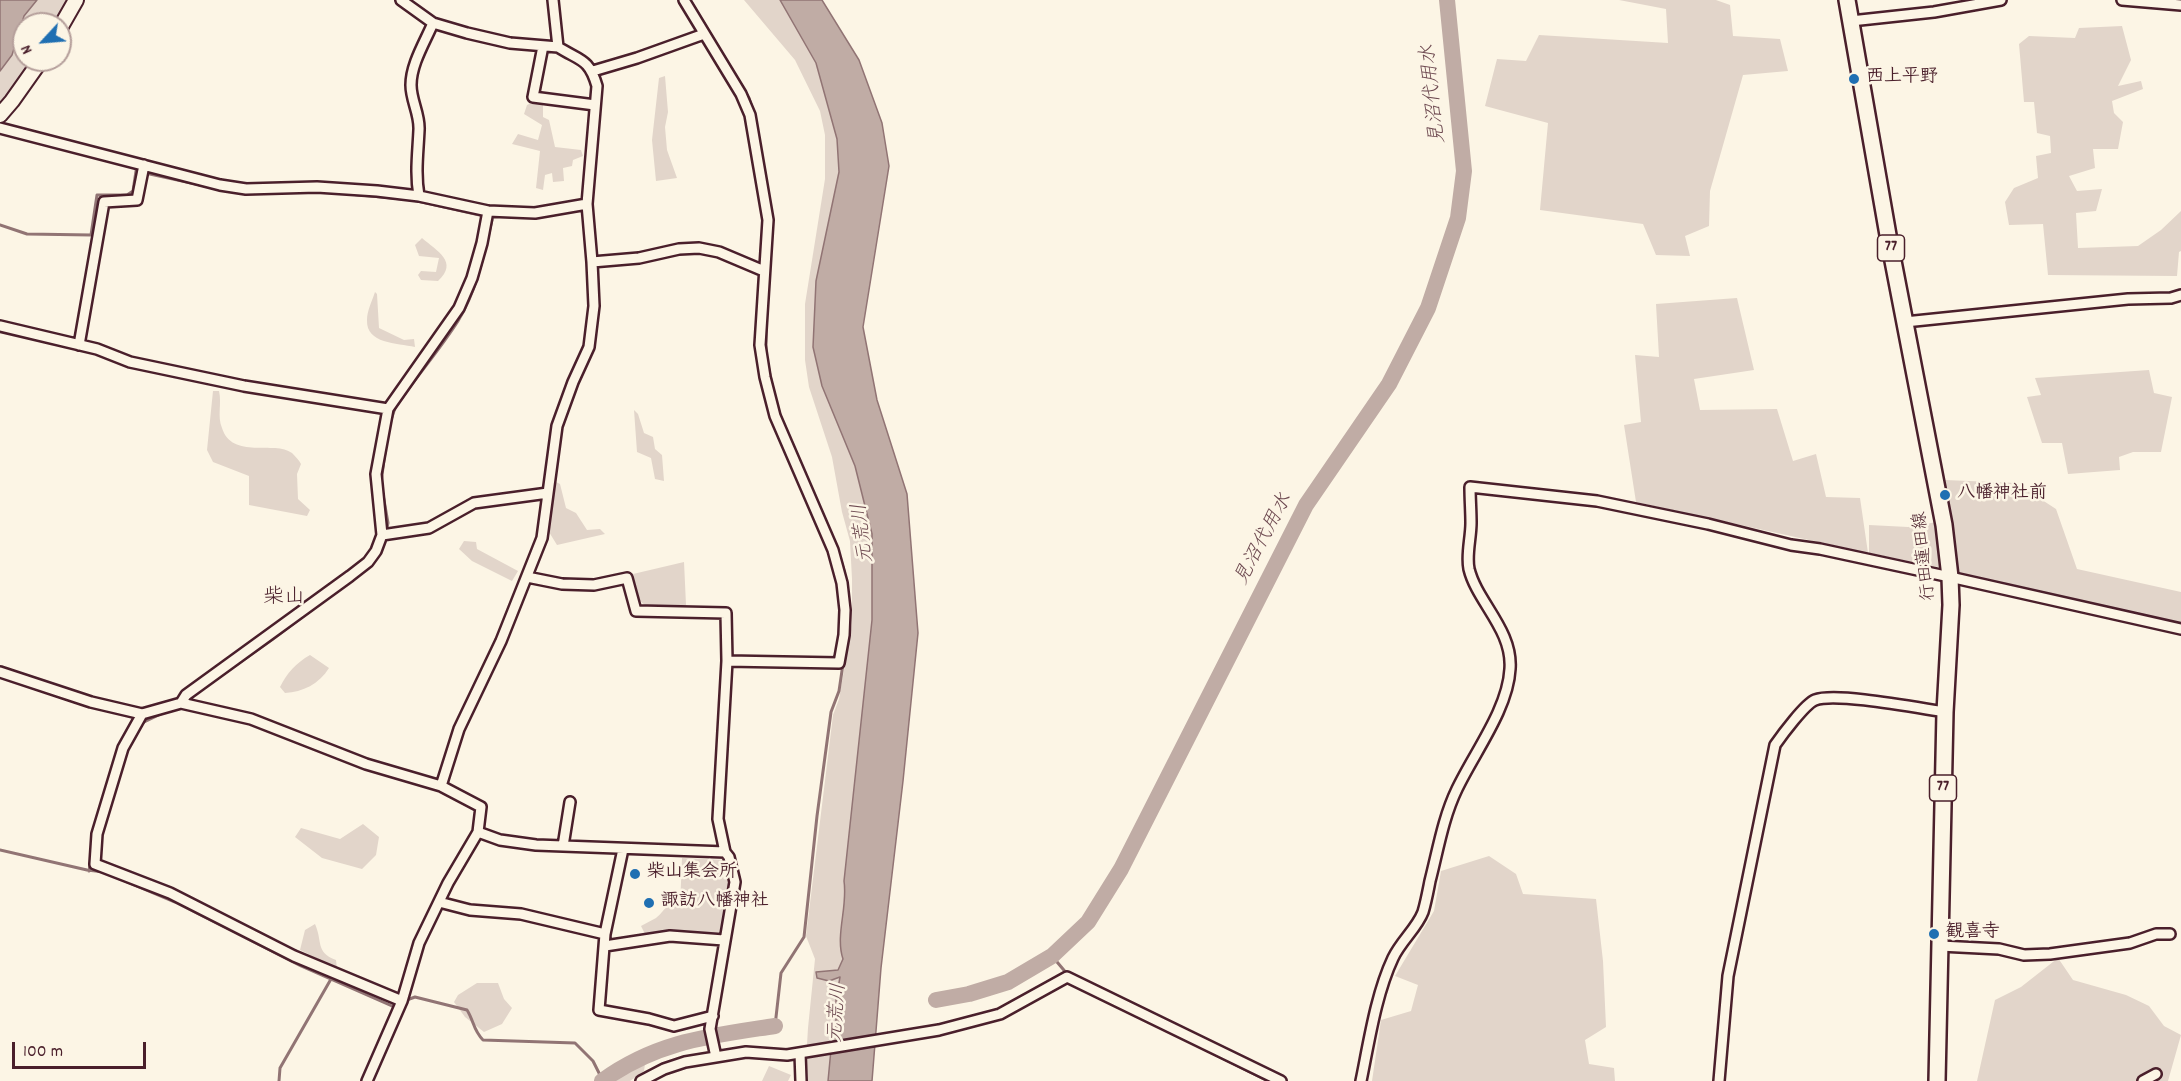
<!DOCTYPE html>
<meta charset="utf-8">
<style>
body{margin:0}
#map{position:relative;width:2181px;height:1081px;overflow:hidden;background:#fcf5e5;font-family:Dekko,sans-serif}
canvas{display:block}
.north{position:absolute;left:12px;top:12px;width:60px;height:60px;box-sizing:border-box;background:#fcf5e5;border:2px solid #b59f9b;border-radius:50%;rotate:244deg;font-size:16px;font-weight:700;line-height:24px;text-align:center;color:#4a1f2b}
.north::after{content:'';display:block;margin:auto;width:21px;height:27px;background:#1f6fb2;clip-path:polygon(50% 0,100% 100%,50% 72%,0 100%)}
.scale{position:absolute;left:12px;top:1042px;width:134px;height:27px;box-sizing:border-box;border:3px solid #4a1f2b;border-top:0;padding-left:8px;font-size:18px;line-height:21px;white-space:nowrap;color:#4a1f2b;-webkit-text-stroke:4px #fcf5e5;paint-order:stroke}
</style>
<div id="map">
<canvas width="2181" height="1081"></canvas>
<div class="north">N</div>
<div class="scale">100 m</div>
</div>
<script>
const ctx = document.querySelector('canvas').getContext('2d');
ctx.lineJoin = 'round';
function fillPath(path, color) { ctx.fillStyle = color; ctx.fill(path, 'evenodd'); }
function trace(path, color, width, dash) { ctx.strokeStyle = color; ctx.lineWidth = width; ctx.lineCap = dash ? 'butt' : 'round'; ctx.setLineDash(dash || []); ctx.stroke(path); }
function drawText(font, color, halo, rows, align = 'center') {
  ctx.font = font + ' Dekko,"Klee One",sans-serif'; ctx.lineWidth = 5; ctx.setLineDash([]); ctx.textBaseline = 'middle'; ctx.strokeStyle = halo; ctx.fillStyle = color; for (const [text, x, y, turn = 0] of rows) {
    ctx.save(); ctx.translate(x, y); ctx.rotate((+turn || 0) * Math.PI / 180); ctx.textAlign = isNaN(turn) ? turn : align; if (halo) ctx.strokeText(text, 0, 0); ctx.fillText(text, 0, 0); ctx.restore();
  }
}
fillPath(new Path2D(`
 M0,0h71l-14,24h-33v36h12l-36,48z
 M744,0h36l36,62 21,77 2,33 -26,175 9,39 33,80 17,68v86l-28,261c4,26 -9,54 0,78l-6,11 -21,2 14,7 9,-3 -4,24v32l-4,7 -4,42h-20l-2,-20 2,-33 7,-69 -9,-23 27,-221 6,-16 13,-75v-45l-2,-38 -8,-29 -10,-55 -23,-70 -4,-27v-56l20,-125v-44l-5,-24 -25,-51z
 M1619,0h97l14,5 3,31 47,3 8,32 -45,4 -33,116 -1,35 -24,10 5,20 -34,-1 -13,-31 -103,-14 8,-87 -63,-17 12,-47 29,2 13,-26 129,8 -2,-34z
 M2122,26l9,34 -13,26 23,-5 2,8 -31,12 2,12 9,9 -5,27h-25l2,19 -26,8 8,15 25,-2 -6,22 -20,2 2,35 60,-2 23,-16 20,-19v40l-2,1 -2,24 -129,-1 -5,-51 -34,1 -4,-23 9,-14 24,-10 -2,-22 15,-3 -1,-17 -13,-3 -3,-31h-10l-5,-58 10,-8 46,2 4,-10z
 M665,76l3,36 -3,15 2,23 10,28 -21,3 -4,-41 7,-62z
 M533,102h10v15l6,3 6,27 26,3 2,6 -10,4 -1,6 -9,2 1,13 -11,1 -1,-9 -7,2 -2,15 -7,-2 4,-37 -28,-7 6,-10 20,6 4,-15 -18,-11 3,-9z
 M422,238c15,13 37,24 16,43l-17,-1 -3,-5 3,-4 15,1 3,-14 -20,-2 -4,-11z
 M375,292l2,2 2,34 25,12 10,-1 1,8c-18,-4 -49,-3 -48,-27 0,-9 5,-19 8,-28z
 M1737,298l17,72 -60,9 6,31 77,-1 16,52 23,-7 10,43 34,1 8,55 -232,-51 -12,-77 17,-3 -6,-67 24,2 -3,-53z
 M2149,370l5,23 18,4 -11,55h-28l-14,5 1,13 -52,4 -6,-31h-20l-15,-46 14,-2 -6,-17z
 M213,391h6c3,13 -2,25 3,37 10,32 53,12 70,25 3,3 7,7 9,11l-4,10 1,25 12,11 -3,6 -58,-11v-29l-36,-14 -6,-12z
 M634,410l4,4 6,19 9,4 2,12 7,6 2,26 -9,-2 -4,-21 -14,-6z
 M1945,480l71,3 40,26 21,60 104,23v33l-225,-52z
 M556,482l4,2 6,24 10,5 11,17 13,-1 5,5 -48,11 -8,-13z
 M1937,522l6,46 -74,-15v-28l39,2z
 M464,541l12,1 1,7 41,22 -6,10 -40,-20 -13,-12z
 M684,562l2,43 -40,1 -6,-5 -7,-27z
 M310,655l19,13c-10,16 -26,24 -44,25l-5,-6c7,-14 16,-24 30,-32z
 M363,824l16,13 -3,18 -14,14 -40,-11 -27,-21 6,-9 39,11z
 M1489,856l27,18 7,20 73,5 7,62 3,66 -21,13 4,24 25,4 1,13h-243l9,-61 30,-9 7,-26 -23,-9 39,-65 7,-40z
 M682,858l42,2 1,3 5,27 -8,45 -5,2 -37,-3 -1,-4 -12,4h-22l-4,-8c5,-3 10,-5 15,-8 10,-8 6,-12 22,-13l2,2z
 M315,924c8,18 0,28 21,36l1,8 -37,-18 5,-20z
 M2058,958l15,22 53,15 23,11 15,20 17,9 -13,46h-191l18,-81 26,-13z
 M477,983h21l6,16 8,9 -10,16 -18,8 -19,-15 -11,-15 4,-7z
 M708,1041l1,4 -26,4 -38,15 -1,7 -14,10h-19l53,-29z
 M769,1066l22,9 -3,6h-26z`), '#e2d5ca');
const water = new Path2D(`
 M0,0h37l-13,16 -12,39 -12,16z
 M780,0h42l37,60 23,63 7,43 -26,161 14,73 30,94 11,139 -15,148 -22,187 -9,113h-44l4,-42 4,-7v-32l4,-23 -11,4 -12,-3 -1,-6 22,-2 5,-11c-8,-24 5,-52 1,-78l28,-261v-86l-17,-68 -33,-80 -9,-39 3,-66 23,-109 -2,-33 -21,-76z`);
fillPath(water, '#c0aca5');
trace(water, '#917474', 1.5);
trace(new Path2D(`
 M690,0l59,98 4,13
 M758,135l14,85
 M223,190l20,3
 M349,194l64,6 71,16
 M0,225l27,9 64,1 6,-40h30l6,-4 3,-20 69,15
 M766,319v36l7,35
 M775,399l9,28
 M390,423l5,-15c20,-30 44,-57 63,-87 19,-31 26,-67 34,-101l-2,-1
 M806,477l27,63
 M386,532l2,-9 -7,-40 5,-39
 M840,557l4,14 5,36
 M192,696l81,-57 69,-52
 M140,724l31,-15
 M0,850l87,20 17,2 71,30 126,64 91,40 6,-3
 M89,871l2,-13
 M1052,956l16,19
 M404,1001l11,-4 52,13c7,11 6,20 16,30l92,3 18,18 10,20
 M775,1026l6,-53 23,-36 13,-121 14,-104 8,-21 4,-27
 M1192,1043l76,38
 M279,1081l1,-13 51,-89`), '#917474', 3);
trace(new Path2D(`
 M936,1000l33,-6 39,-12 44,-26 36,-34 33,-53 185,-364`), '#c0aca5', 9);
trace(new Path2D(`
 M936,1000l33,-6 39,-12 44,-26 36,-34 33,-53 185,-364 83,-121 39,-76 30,-90 6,-47 -17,-171
 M602,1081c55,-40 108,-45 173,-55`), '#c0aca5', 16);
const street = new Path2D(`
 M401,0l32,23 34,10 43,10 48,4
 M684,0l57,94 9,21 18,105 -8,125 5,32 10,39 58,134 9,33 3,27 -1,25 -5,28 -112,-2
 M2122,0l59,5
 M1851,21l83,-9 67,-12
 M543,46l-10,51 62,8
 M593,71l44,-13 67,-24
 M0,128l220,57 26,4 71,-2 60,4 42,5 69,15 47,2 52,-9
 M419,196c-4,-23 -1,-43 0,-66 1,-16 -8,-29 -8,-45 0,-21 14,-43 22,-62
 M592,262l47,-4 40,-9 20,-1 20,4 45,19
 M1905,322l223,-23 43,-1 10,-3
 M0,326l97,23 33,13 114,24 144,23
 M79,345l25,-143 33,-2 7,-35
 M382,535l47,-7 45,-25 74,-10
 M527,577l35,7 32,1 33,-7 9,33 90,2 1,48 -9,158 7,33 4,5 6,25 -25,147 6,28
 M0,672l91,30 51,12 39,-11 70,16 115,45 75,22 40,21 -3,25 22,8 36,5 189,7
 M181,703l5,-8 164,-119 18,-14 8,-11 6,-16 -6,-61 12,-65 71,-101 13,-30 10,-35 6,-32
 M142,714l-19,34 -26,86 -2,30 75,29 124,63 108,45
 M441,786l18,-57 42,-88 41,-103 15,-112 16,-44 16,-35 5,-41 -2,-44 -5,-58 10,-118c-8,-28 -17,-25 -39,-39l-5,-47
 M563,846l7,-44
 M623,849l-18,85 -6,76 50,9 25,7 39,-10
 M439,902l31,8 51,4 84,20
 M605,946l65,-10 54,4
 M1940,946l59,3 25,6 26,-1 80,-11 26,-9h14
 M800,1053l1,28
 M367,1081l35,-80 17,-58 29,-60 30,-51
 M641,1081l23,-12 21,-7 61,-10 41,3 152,-25 61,-16 67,-37 214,104
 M1361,1081c8,-39 15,-87 32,-123 8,-17 24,-30 30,-46 3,-10 5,-21 7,-31 8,-31 13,-63 27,-92 17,-36 51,-80 53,-120 3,-39 -33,-67 -41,-100 -3,-14 2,-31 2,-46 0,-12 -1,-24 -1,-36l127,14 111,23 83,21 29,4 130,28 231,52
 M1719,1081l9,-105 47,-231c7,-10 30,-41 40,-45 21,-8 103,8 130,12
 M2143,1081l13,-7`);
const secondary = new Path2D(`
 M60,28l16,-28
 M0,115l12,-14 29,-41`);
const primary = new Path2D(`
 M1847,0l41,235 56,290 6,52 1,28 -6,107 -8,369`);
trace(street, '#4a1f2b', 14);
trace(secondary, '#4a1f2b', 18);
trace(primary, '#4a1f2b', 20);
trace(street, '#fcf5e5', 9);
trace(secondary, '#fcf5e5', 14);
trace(primary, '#fcf5e5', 15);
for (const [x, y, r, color] of [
 [1854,79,6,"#1f6fb2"],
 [1945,495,6,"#1f6fb2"],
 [635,874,6,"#1f6fb2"],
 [649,903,6,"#1f6fb2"],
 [1934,934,6,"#1f6fb2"]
]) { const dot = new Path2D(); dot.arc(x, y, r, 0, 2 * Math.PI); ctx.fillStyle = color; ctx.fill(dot); trace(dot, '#fcf5e5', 2); }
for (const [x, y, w] of [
 [1891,248,27],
 [1943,788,27]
]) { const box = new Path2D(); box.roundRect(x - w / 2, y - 13, w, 26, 4.5); ctx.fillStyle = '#fcf5e5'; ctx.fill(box); trace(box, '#4a1f2b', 1.5); }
drawText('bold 16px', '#4a1f2b', null, [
 ["77",1891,248],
 ["77",1943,788]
]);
drawText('bold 18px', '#4a1f2b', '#fcf5e5', [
 ["西上平野",1866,79],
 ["八幡神社前",1957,495],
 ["柴山集会所",647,874],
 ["諏訪八幡神社",661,903],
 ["観喜寺",1946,934]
], 'left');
drawText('18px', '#4a1f2b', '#fcf5e5', [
 ["行田蓮田線",1926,556,-96]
]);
drawText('italic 20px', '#6d4950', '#fcf5e5', [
 ["見沼代用水",1435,94,-96],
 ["元荒川",865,533,-97],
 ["見沼代用水",1265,540,-62],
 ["元荒川",839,1013,-86]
]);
drawText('21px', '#4a1f2b', '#fcf5e5', [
 ["柴山",284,599]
]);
</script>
